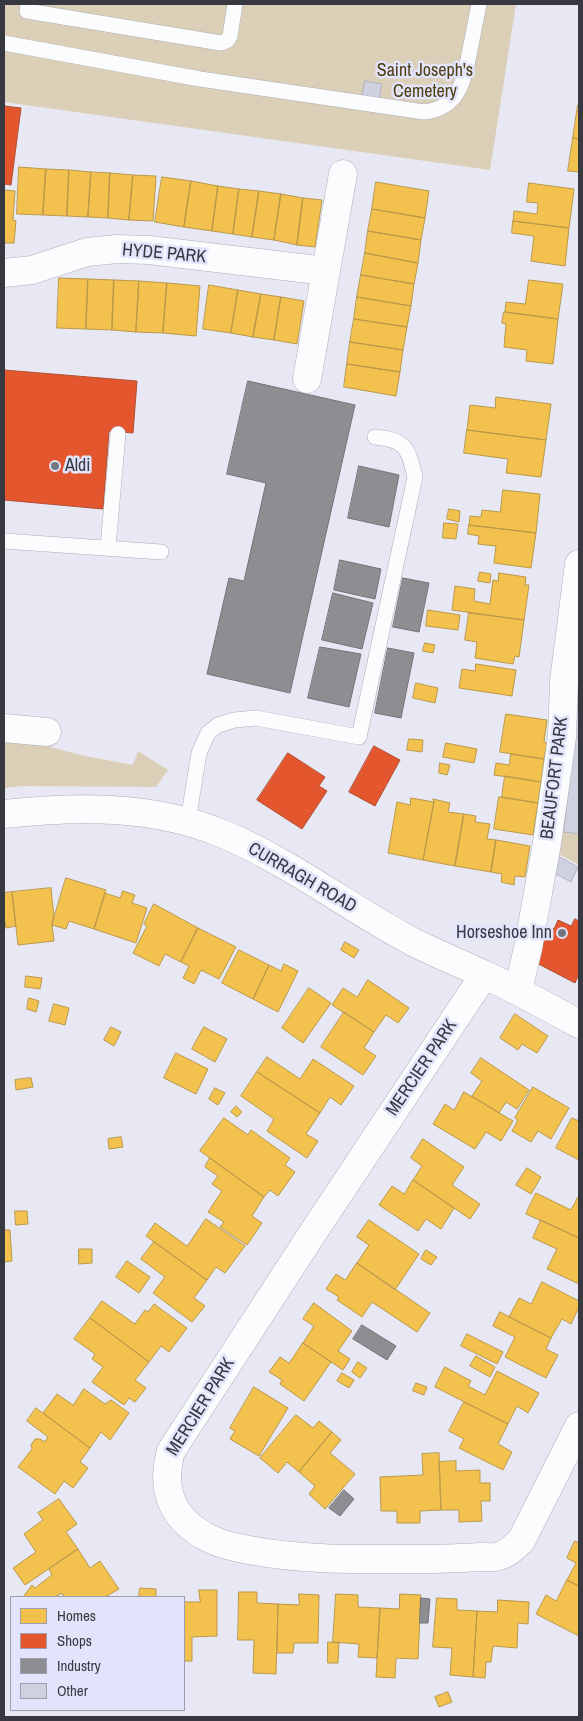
<!DOCTYPE html>
<style>
body{margin:0}
#map{position:relative;width:583px;height:1721px;overflow:hidden;background:#e7e8f4;font-family:"Archivo Narrow",sans-serif}
canvas{display:block}
.frame{position:absolute;inset:0;border:5px solid #373840;pointer-events:none}
.legend{position:absolute;left:10px;top:1596px;width:175px;height:115px;box-sizing:border-box;background:#e1e4fa;border:1px solid #9d9fb0;margin:0;padding:6px 9px;list-style:none;font-size:15px;color:#373840}
.legend li{display:flex;align-items:center;gap:10px;height:25px}
.legend b{width:25px;border:1px solid #9d9fb0}
</style>
<div id="map">
<canvas width="583" height="1721"></canvas>
<div class="frame"></div>
<ul class="legend">
<li><b style="height:14px;background:#f2c14e"></b>Homes</li>
<li><b style="height:14px;background:#e4572e"></b>Shops</li>
<li><b style="height:14px;background:#8d8d92"></b>Industry</li>
<li><b style="height:14px;background:#cfd0e0"></b>Other</li>
</ul>
</div>
<script>
const ctx = document.querySelector('canvas').getContext('2d');
ctx.lineJoin = 'round';
function fillPath(path, color) { ctx.fillStyle = color; ctx.fill(path, 'evenodd'); }
function trace(path, color, width, dash) { ctx.strokeStyle = color; ctx.lineWidth = width; ctx.lineCap = dash ? 'butt' : 'round'; ctx.setLineDash(dash || []); ctx.stroke(path); }
function drawText(font, color, halo, rows, align = 'center') {
  ctx.font = font + ' "Archivo Narrow",sans-serif'; ctx.lineWidth = 5; ctx.setLineDash([]); ctx.textBaseline = 'middle'; ctx.strokeStyle = halo; ctx.fillStyle = color; for (const [text, x, y, turn = 0] of rows) {
    ctx.save(); ctx.translate(x, y); ctx.rotate((+turn || 0) * Math.PI / 180); ctx.textAlign = isNaN(turn) ? turn : align; if (halo) ctx.strokeText(text, 0, 0); ctx.fillText(text, 0, 0); ctx.restore();
  }
}
fillPath(new Path2D(`
 M4,4h512l-26,166 -486,-68z
 M579,660v205l-24,-13z
 M4,741l46,6 35,9 48,9 5,-14 30,19 -12,17 -132,-1 -20,2z`), '#dbcfb7');
const homes = new Path2D(`
 M578,105h1v34l-6,-1z
 M573,138l6,1v33l-11,-1z
 M19,167l27,2 -3,46 -26,-1z
 M46,169l23,1 -2,46 -24,-1z
 M69,170l22,2 -3,45 -21,-1z
 M91,172l19,1 -2,45 -20,-1z
 M110,173l23,2 -4,45 -21,-2z
 M133,175l23,1 -3,45 -24,-1z
 M162,177l29,4 -7,46 -29,-5z
 M191,181l27,5 -6,45 -28,-4z
 M376,182l53,9 -4,27 -53,-9z
 M529,183l45,6 -5,39 -56,-7 1,-10 23,3 1,-11 -11,-1z
 M218,186l21,3 -6,45 -21,-3z
 M239,189l20,2 -7,46 -19,-3z
 M4,190l11,1 -2,29 3,1 -2,22h-10z
 M259,191l22,3 -7,46 -22,-3z
 M281,194l22,4 -6,47 -23,-5z
 M303,198l19,2 -7,47 -18,-2z
 M372,209l53,9 -4,22 -53,-9z
 M513,221l56,7 -4,38 -34,-5 3,-25 -22,-3z
 M368,231l53,9 -3,23 -53,-10z
 M365,253l53,10 -4,21 -53,-9z
 M361,275l53,9 -3,22 -54,-9z
 M59,278l29,1 -2,50 -29,-1z
 M88,279l26,1 -2,50 -26,-1z
 M114,280l25,1 -3,51 -24,-2z
 M529,280l34,4 -5,35 -53,-7 1,-10 19,2z
 M139,281l28,2 -4,50 -27,-1z
 M167,283l33,3 -4,50 -33,-3z
 M209,285l29,5 -7,43 -28,-4z
 M238,290l23,4 -8,43 -22,-4z
 M261,294l20,3 -7,43 -21,-3z
 M281,297l23,4 -7,43 -23,-4z
 M357,297l54,9 -4,21 -53,-8z
 M504,312l54,7 -5,45 -27,-3 1,-11 -23,-3 2,-23 -4,-1z
 M354,319l53,8 -4,23 -53,-8z
 M350,342l53,8 -3,22 -53,-8z
 M347,364l53,8 -4,24 -52,-9z
 M496,397l55,7 -5,36 -79,-10 3,-25 25,3z
 M467,430l79,10 -5,37 -35,-4 2,-14 -44,-6z
 M503,490l37,4 -4,39 -67,-8 1,-9 11,1 1,-7 18,2z
 M449,509l11,2 -1,11 -12,-3z
 M444,523l14,1 -2,15 -13,-1z
 M469,525l67,8 -5,35 -37,-5 2,-17 -18,-2 1,-8 -11,-2z
 M480,572l11,2 -1,9 -12,-2z
 M499,573l27,4 -1,8h4l-5,35 -72,-10 3,-24 20,3 -1,12 16,3 3,-24 5,1z
 M428,610l32,5 -2,15 -32,-4z
 M469,613l55,7 -5,37 -4,-1 -2,8 -38,-6 2,-16 -12,-2z
 M425,643l10,2 -2,8 -10,-2z
 M476,664l40,6 -4,26 -53,-8 3,-19 13,2z
 M416,683l22,5 -3,15 -22,-5z
 M506,714l41,6 -3,22 3,1 -3,16 -44,-7z
 M409,739l14,1 -1,12 -15,-2z
 M446,743l31,6 -3,14 -31,-6z
 M511,754l33,5 -3,23 -47,-7 2,-12 13,2z
 M440,763l10,2 -3,10 -8,-2z
 M505,776l36,6 -3,21 -36,-6z
 M499,797l39,6 -5,32 -39,-6z
 M411,798l23,4 -11,58 -35,-7 9,-51 13,3z
 M433,799l17,4 -2,9 16,2 -9,52 -32,-6 11,-58z
 M464,814l12,2 -1,6 15,2 -3,15 9,1 -5,32 -36,-6z
 M496,840l34,6 -5,31 -10,-1 -1,9 -13,-3 1,-8 -11,-2z
 M66,878l40,12 -12,39 -25,-8 -3,8 -14,-4z
 M51,888l3,30 -2,7 2,16 -36,4 -6,-53z
 M123,891l12,4 -3,8 15,5 -11,35 -42,-14 11,-36 15,5z
 M12,892l4,34 -10,2 -1,-6h-1v-29z
 M154,904l44,24 -17,34 -16,-8 -6,12 -26,-13 14,-27 -3,-2z
 M198,928l38,19 -17,32 -18,-9 -7,14 -11,-6 6,-12 -8,-4z
 M345,942l14,8 -5,8 -13,-8z
 M239,950l30,15 -16,34 -31,-16z
 M284,964l14,7 -20,41 -25,-13 16,-34 12,6z
 M26,976l16,2 -2,11 -15,-2z
 M368,980l41,28 -11,15 -12,-8 -12,17 -42,-27 11,-17 14,9z
 M309,988l22,15 -28,40 -21,-15z
 M29,998l10,3 -3,11 -9,-3z
 M54,1004l15,4 -4,17 -16,-4z
 M344,1012l30,20 -10,16 12,8 -13,19 -42,-28z
 M515,1014l33,22 -11,17 -15,-9 -4,6 -18,-12z
 M111,1027l10,5 -7,14 -10,-6z
 M204,1027l23,12 -12,23 -23,-13z
 M176,1053l32,16 -12,25 -32,-16z
 M267,1057l33,22 13,-20 41,27 -13,19 -11,-8 -10,16 -63,-41z
 M481,1058l48,32 -12,19 -11,-7 -7,11 -27,-17 10,-15 -11,-8z
 M257,1072l63,41 -14,21 12,7 -11,17 -40,-27 7,-12 -33,-23z
 M31,1078l2,9 -17,3 -1,-10z
 M533,1087l36,21 -18,31 -13,-8 -7,11 -19,-11 6,-11 -3,-2z
 M215,1088l10,5 -7,12 -9,-6z
 M464,1092l49,29 -12,20 -15,-9 -11,17 -42,-25 12,-20 9,6z
 M236,1106l6,6 -5,5 -6,-5z
 M224,1118l24,17 3,-5 39,28 -5,7 10,7 -17,24 -8,-6 -6,7 -64,-46z
 M572,1118l7,3v39l-23,-12z
 M121,1137l2,10 -14,2 -1,-10z
 M423,1139l41,28 -12,18 28,19 -10,15 -57,-39 9,-14 -11,-8z
 M210,1158l54,39 -12,19 10,7 -15,22 -27,-18 4,-5 -16,-10 14,-21 -10,-7 6,-8 -13,-9z
 M527,1168l14,9 -10,17 -15,-9z
 M413,1180l41,28 -13,21 -15,-10 -8,12 -39,-26 13,-19 12,8z
 M536,1193l35,17 8,-15v43l-53,-24z
 M15,1211h12l1,13 -12,1z
 M206,1219l39,27 -20,27 -9,-6 -9,13 -61,-44 9,-13 32,23z
 M369,1220l50,34 -24,36 -38,-27 12,-18 -12,-8z
 M541,1220l38,18v46l-32,-15 10,-20 -24,-11z
 M4,1230h6l2,31 -8,1z
 M154,1242l53,38 -13,18 11,8 -13,16 -39,-29 12,-16 -24,-18z
 M79,1249h13v14l-13,1z
 M426,1250l11,7 -6,8 -10,-6z
 M127,1261l23,16 -11,16 -23,-16z
 M357,1263l73,50 -13,19 -45,-30 -10,15 -25,-17 2,-3 -13,-8 10,-15 9,6z
 M542,1282l37,19v6l-8,17 -9,-5 -11,19 -42,-21 10,-19 12,6z
 M102,1301l33,23 10,-14 3,2 6,-8 33,24 -18,24 -8,-6 -12,16 -59,-44z
 M314,1303l38,28 -14,20 12,8 -7,11 -40,-27 11,-17 -11,-7z
 M500,1312l51,26 -5,11 12,6 -12,23 -41,-21 10,-20 -22,-11z
 M90,1318l59,44 -14,18 11,8 -11,14 -6,-4 -5,7 -32,-23 11,-15 -11,-8 3,-5 -21,-15z
 M467,1334l36,18 -6,12 -36,-18z
 M303,1343l28,19 -27,39 -24,-17 2,-4 -13,-8 11,-15 9,6z
 M476,1356l19,11 -5,10 -20,-11z
 M358,1362l9,6 -7,10 -8,-6z
 M445,1367l26,14 -3,5 17,9 12,-24 42,22 -11,20 -11,-7 -9,18 -73,-37z
 M342,1373l12,7 -5,8 -12,-7z
 M416,1383l11,4 -3,8 -11,-4z
 M254,1387l34,21 -29,48 -29,-17 5,-8 -5,-3z
 M84,1389l21,15 6,-4 18,13 -19,27 -9,-8 -11,16 -47,-35 14,-19 16,11z
 M464,1402l44,22 -10,20 14,8 -9,18 -44,-22 5,-9 -15,-8z
 M36,1408l54,40 -10,14 8,6 -15,20 -9,-7 -9,13 -37,-27 14,-18 -1,-4 4,-6h5l5,3 3,-5 -21,-16z
 M296,1415l17,13 6,-7 13,11 -33,40 -12,-10 -9,11 -18,-15z
 M332,1432l9,8 -11,13 25,21 -30,35 -16,-15 6,-8 -16,-14z
 M439,1453l2,57 -21,1v12h-23v-12h-16l-1,-34 43,-2 -1,-21z
 M456,1461v10l24,-1v13h10v18h-9l1,20 -23,1v-12h-18l-2,-48z
 M59,1499l18,25 -11,8 12,17 -53,36 -12,-17 23,-16 -12,-18 19,-14 -5,-7z
 M575,1541l4,2v43l-12,-6 9,-17 -9,-5z
 M78,1549l12,19 10,-7 19,28 -14,8h-41l-2,-4 -7,4h-32l9,-12 3,3 17,-13 -3,-6z
 M567,1580l12,6v50l-43,-22 10,-19 10,6z
 M140,1588l16,1v8h-17z
 M199,1590h18v46l-25,1v24h-8v-59h16z
 M239,1592h18v11l21,1 -2,70 -23,-1 1,-33h-16z
 M299,1594l20,1 -1,48h-24l-1,10h-16l1,-49 21,1z
 M336,1594l22,1v12l22,1 -3,50 -19,-1 1,-13 -26,-2z
 M400,1594l21,1 -3,64 -22,-1 -1,20 -19,-1 4,-69 19,1z
 M437,1598l20,1v11l20,1 -4,66 -23,-2 2,-27 -19,-1z
 M498,1600l31,2 -1,22 -10,-1 -1,25 -24,-2 -2,16h-5l-1,16 -12,-1 4,-66 20,1z
 M328,1642l11,1 -1,20h-10z
 M448,1692l4,10 -13,5 -4,-10z`);
fillPath(homes, '#f2c14e');
trace(homes, '#ba984a', 1);
const shops = new Path2D(`
 M4,106l17,2 -10,77 -7,-1z
 M4,370l133,11 -4,52 -24,-2 -6,78 -99,-9z
 M374,746l26,14 -25,46 -26,-14z
 M288,753l37,24 -6,9 8,5 -25,38 -45,-29z
 M575,919l4,2v53l-4,9 -48,-25 17,-33 10,4 4,-9 13,6z`);
fillPath(shops, '#e4572e');
trace(shops, '#b04e33', 1);
const industry = new Path2D(`
 M248,381l107,24 -65,288 -83,-19 22,-96 15,3 22,-98 -39,-9z
 M359,466l40,9 -10,52 -41,-9z
 M340,560l41,9 -6,30 -41,-9z
 M403,578l26,5 -10,49 -26,-5z
 M333,593l40,10 -11,46 -40,-9z
 M320,647l41,7 -12,53 -41,-9z
 M388,648l26,5 -13,65 -26,-5z
 M362,1325l34,21 -9,14 -34,-21z
 M344,1490l10,9 -14,17 -11,-8z
 M421,1598l9,1 -2,24h-8z`);
fillPath(industry, '#8d8d92');
trace(industry, '#737479', 1);
const building = new Path2D(`
 M365,81l17,3 -3,17 -17,-3z
 M579,694v140l-15,-2z
 M558,856l20,11 -7,15 -21,-11z`);
fillPath(building, '#cfd0e0');
trace(building, '#b3b4bd', 1);
const service = new Path2D(`
 M28,4l-1,7 194,32 7,-3 2,-4 5,-32
 M4,43l196,36 224,33c36,-4 40,-32 46,-62 3,-16 6,-31 9,-46
 M4,541l157,11
 M108,547l10,-113
 M188,821l11,-68 9,-20 10,-8 16,-5 22,-2 103,19 56,-260c-7,-29 -9,-37 -40,-40`);
const minor = new Path2D(`
 M4,273l28,-3 55,-18 30,-3 32,1 177,21
 M307,379l36,-205
 M4,728l43,4
 M484,975l-170,256 -143,220c-10,36 -1,65 32,84 14,9 31,12 46,15 57,11 117,9 175,9 19,0 38,-1 57,-2 5,0 13,1 18,-1 9,-2 16,-10 22,-15l58,-115
 M518,991l10,-43 19,-105 15,-106 2,-56 15,-117`);
const tertiary = new Path2D(`
 M4,814c73,-8 150,-9 219,20 67,28 126,74 190,108 24,12 49,22 72,33 32,15 63,32 94,49`);
trace(service, '#adaeb7', 16);
trace(minor, '#adaeb7', 29);
trace(tertiary, '#adaeb7', 29);
trace(service, '#fbfcfd', 15);
trace(minor, '#fbfcfd', 28);
trace(tertiary, '#fbfcfd', 28);
for (const [x, y, r, color] of [
 [55,466,5,"#75767f"],
 [562,933,5,"#75767f"]
]) { const dot = new Path2D(); dot.arc(x, y, r, 0, 2 * Math.PI); ctx.fillStyle = color; ctx.fill(dot); trace(dot, '#e1e4fa', 2); }
drawText('18px', '#503e11', '#e1e4fa', [
 ["Saint Joseph's",425,71],
 ["Cemetery",425,92]
]);
drawText('18px', '#373840', '#e1e4fa', [
 ["HYDE PARK",164,254,5],
 ["BEAUFORT PARK",555,778,-83],
 ["CURRAGH ROAD",302,878,30],
 ["MERCIER PARK",422,1068,-56],
 ["MERCIER PARK",201,1407,-58]
]);
drawText('18px', '#373840', '#e1e4fa', [
 ["Aldi",65,466],
 ["Horseshoe Inn",552,933,"right"]
], 'left');
</script>
